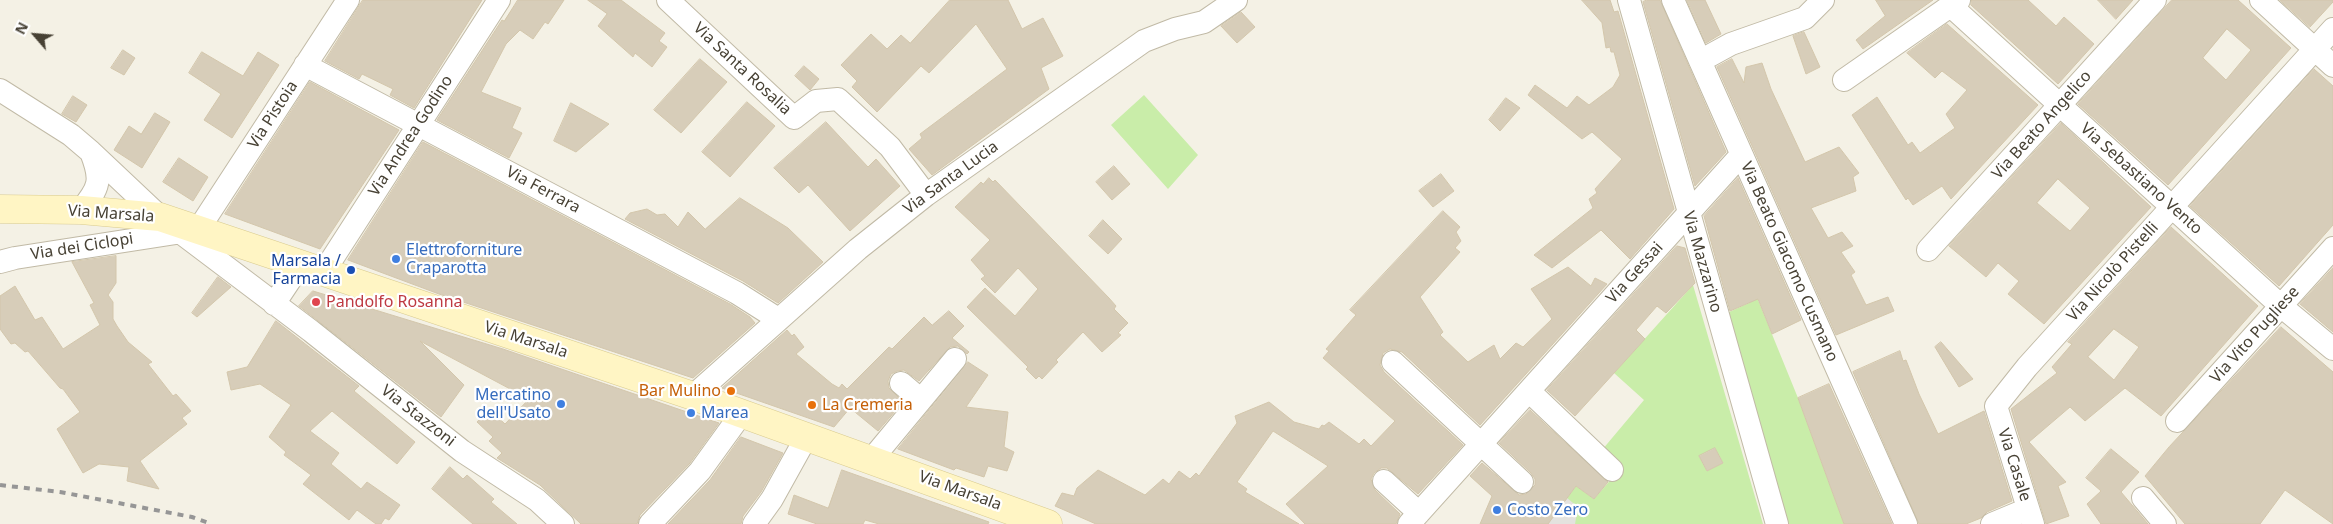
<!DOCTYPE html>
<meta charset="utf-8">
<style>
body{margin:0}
#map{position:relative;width:2333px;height:524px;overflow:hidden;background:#f4f1e5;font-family:"Noto Sans",sans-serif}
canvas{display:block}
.north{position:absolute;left:10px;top:10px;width:50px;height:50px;-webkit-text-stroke:4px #fff;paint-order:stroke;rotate:297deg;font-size:14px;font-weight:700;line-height:20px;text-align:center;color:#474134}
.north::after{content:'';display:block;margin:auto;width:18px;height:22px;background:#474134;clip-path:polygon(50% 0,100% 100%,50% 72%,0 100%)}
</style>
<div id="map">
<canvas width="2333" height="524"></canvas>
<div class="north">N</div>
</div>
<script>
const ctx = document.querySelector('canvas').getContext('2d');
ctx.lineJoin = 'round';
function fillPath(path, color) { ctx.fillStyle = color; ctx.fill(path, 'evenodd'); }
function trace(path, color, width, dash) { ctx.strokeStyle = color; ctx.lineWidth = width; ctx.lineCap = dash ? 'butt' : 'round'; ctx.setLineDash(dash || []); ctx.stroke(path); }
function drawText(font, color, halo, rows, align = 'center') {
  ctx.font = font + ' "Noto Sans",sans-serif'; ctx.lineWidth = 4.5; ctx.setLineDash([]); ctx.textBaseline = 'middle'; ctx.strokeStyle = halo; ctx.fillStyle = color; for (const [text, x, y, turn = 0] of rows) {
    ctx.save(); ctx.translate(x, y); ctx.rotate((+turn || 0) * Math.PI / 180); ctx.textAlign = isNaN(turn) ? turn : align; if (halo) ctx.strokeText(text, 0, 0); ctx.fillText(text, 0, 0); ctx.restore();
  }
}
fillPath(new Path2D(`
 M1144,95l54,60 -30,34 -57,-64z
 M1693,285l70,239h-188l-8,-26 9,-12 18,13 27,-31 -19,-18 42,-50 -30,-27zM1715,448l8,15 -16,8 -8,-15z
 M1756,295l42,103 46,126h-56l-61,-211 22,-10 -1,-5z`), '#c9eda9');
fillPath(new Path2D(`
 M1567,498l11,9 -3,17h-29z`), '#e4e2de');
const building = new Path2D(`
 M363,0h119l-68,108 -24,-13 3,-6 -31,-15 -3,5 -34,-18z
 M518,0h46l-16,24 -3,-2 -12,17 -13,-9 -14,14 -25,48 40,16 -9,20 10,5 -13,25 -72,-38 65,-100 2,1z
 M588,0h33l44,33 -6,8 8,6 -15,20 -17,-14 -2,4 -35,-31 9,-12z
 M950,0h58l14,29 21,-11 20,38 -22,12 8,21 -117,86 -23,-26 13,-11 -2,-4 87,-65 -31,-45 -47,49 -8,-7 -44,46 -25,-25 5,-6 -16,-16 30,-31 16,15 14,-14 9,8z
 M1582,0h28l4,12 4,-1 56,198 -44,50 -29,-29 -49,38 -18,-13 59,-47 -4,-9 8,-6 -2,-4 27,-30 -30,-27 -10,7 -54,-44 7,-10 32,23 10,-12 12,9 24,-18 7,-12 -6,-23h-3l-1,-5 -4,1 -4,-25z
 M1647,0h13l66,152 -31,34 -52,-184z
 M1687,0h18l16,34 -15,9z
 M1876,0h57l-70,49 -7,-9 29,-24z
 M1972,0h56l28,26 8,-9 30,27 -36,40 -87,-79z
 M2098,0h35l-17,19z
 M2172,0h66l53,48 -123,137 -90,-81zM2227,29l24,21 -25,30 -23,-22z
 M2280,0h53v2l-23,25z
 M1241,12l14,15 -18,16 -16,-17z
 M1947,24l91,81 -87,94 -9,-13 -29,19 -5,-7 -2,2 -54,-85 25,-18 31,48 4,-3 8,11 35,-25 -9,-14 21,-24 -25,-19 -7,7 -28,-25z
 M1804,32l16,35 -14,7 -13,-38z
 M123,50l12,8 -11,17 -13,-7z
 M202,52l41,24 15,-24 21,13 -47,73 -28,-18 17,-26 -32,-21z
 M700,59l27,23 -46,51 -27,-23z
 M1732,59l12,24 2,-16 16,-4 9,26 34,73 34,-15 20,26 -6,4 3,14 -45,17 17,30 14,-6 11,14 -12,6 14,20 -4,3 15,30 22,-8 6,14 -58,24 -119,-268z
 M804,66l15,13 -9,11 -15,-14z
 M2314,69l19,17v139l-54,61 -89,-80z
 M310,82l89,48 -79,119 -95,-35z
 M73,96l14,9 -11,17 -14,-8z
 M1506,98l14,10 -20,23 -11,-11z
 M747,102l28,24 -45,51 -28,-25z
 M571,103l38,21 -33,28 -22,-11z
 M155,113l15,9 -28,46 -28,-18 15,-24 12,8z
 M826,122l42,45 8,-8 24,27 -50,45 -42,-46 -9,8 -25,-25z
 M2061,123l90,84 -107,117 -36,-30 11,-13 -21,-18 -12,14 -37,-31zM2058,179l32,29 -20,23 -33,-28z
 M423,142l307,162 20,13 5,6 -62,55 -254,-84 -91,-34z
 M179,158l29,19 -15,24 -30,-19z
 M1114,166l16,18 -18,16 -16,-18z
 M1441,174l13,17 -21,16 -14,-16z
 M989,178l4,4 2,-2 114,118 7,8 -2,3 14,14 -10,10 3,2 -19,17 -19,-20 -27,28 2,2 -16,17 -3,-3 -3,3 -10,-10 2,-2 -61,-60 18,-19 30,28 23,-27 -20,-21 -23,25 -14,-14 4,-3 -14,-16 19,-20 -35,-33 26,-25 2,2z
 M1738,178l63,142 -29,14 -14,-35 -28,12 -26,-95z
 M740,198l48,30 35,34 -45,41 -35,-22 -118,-62 5,-6 17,-4 10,6 8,-1 13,13 10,-15 17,17z
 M1443,211l17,16 -4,5 5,9 -6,7 5,4 -40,45 23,35 -3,3 28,27 26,-17 6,14 16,-16 7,4 29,-28 -21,-30 37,-22 23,19 4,-8 12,6 -127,141 -78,-73 -12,-3 -7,4 -3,12 4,7 79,73 -45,49 -31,-26h-6l-7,5 -3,6 4,11 25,24 -4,10h-91l-19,-20 42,-38 -55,-35 -36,51 10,7 -2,3 54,32h-203l-41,-18 7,-13 12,3 3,-8 21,-18 47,25 18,-16 6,5 10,-13 11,8 6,-6 3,3 38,-53 -2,-7 34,-14 25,20 25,7 3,-4 2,1 5,-4 30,22 5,-5 7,7 24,-25 -72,-63 6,-7 -3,-2 30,-34 -6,-5z
 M1103,220l19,19 -14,15 -19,-18z
 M2171,227l87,79 -97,110 -36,-28 -40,33 -15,-14 -41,35 37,40 -8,4 11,30 -23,8 -35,-115 46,-36 -5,-6 20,-23 -4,-2zM2114,329l25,18 -25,33 -26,-23z
 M1677,246l8,2 10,35 -29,30 -9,-7 -21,24 9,9 -70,77 -28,-26z
 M116,256v27l-8,12 5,7v17l4,7 11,16 24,20 -4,2 25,32 3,-2 15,17 -9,7 5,6 -47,37 19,28 -32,-8 2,-14 -30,-3 -16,9 -26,-44 23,-17 -17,-23 -3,-1 -32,-37 -3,1 -10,-9 -4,1 -11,-15v-33l15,-10 20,34 7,-3 21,32 37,-24 -10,-20 4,-2 -22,-41z
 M2333,268v64l-33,-28z
 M218,277l13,10 -34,30 -5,-4z
 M313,291l190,58 216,74 -29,40 -50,52 -3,9h-56l-41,-39 -43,-27 5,-5 -13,-12 4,-4 -16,-15 12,-13 16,15 24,-25 -109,-58 44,44 -23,32 -142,-111z
 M949,311l15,15 -12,12 17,14 -2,2 -9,-8 -8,1 -31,34 -15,-11 -7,1 -6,3 -3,7 1,7 14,14 -25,29 -28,-23 -16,19 -112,-39 65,-58 5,6 2,-2 10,13 -8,7 36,30 7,4 3,-4 5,5 42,-42 3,2 32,-32 8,8z
 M276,321l83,65 -5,5 61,51 -18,22 -65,-53 -22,20 29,22 -8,11 30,25 6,-7 33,23 -11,15 -4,-2 -4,6h-5l-19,-14 -8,10 -46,-36 8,-9 -27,-20 2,-3 -17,-15 22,-32 -31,-21 -29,6 -4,-18 20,-5z
 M2281,327l52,45v152l-48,-34 -25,34h-75l-40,-48 24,-29z
 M1941,342l32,37 -14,8 -24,-40z
 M1900,351l3,10 3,-1 13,34 19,40 46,-23 28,90 -25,11 -6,6 -15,6h-47l-66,-152z
 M968,362l20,13 -22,32 42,5 -4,35 10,5 -7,19 -19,-5 -4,11 -28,-9 -2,2 -56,-21z
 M1829,384l63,140h-48l-46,-126z
 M1530,410l78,72 -14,17 -18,-13 -28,38h-68l12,-28 -22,-20 12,-13 37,32 7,-1 9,-9v-6l-4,-6 -32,-30z
 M741,437l42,16 -22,39 -18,24 -2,8h-73l42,-44z
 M1715,448l8,15 -16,8 -8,-15z
 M2111,449l28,23 -18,20 27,32h-47l-14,-20 14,-13 -15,-13z
 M450,467l13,12 4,-4 27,24 -3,3 26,22h-44l-41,-35z
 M842,470l147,52 -1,2h-109l-14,-4 -2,4h-46l-29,-10 6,-19 34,13z`);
fillPath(building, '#d7cdb9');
trace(building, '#d3c6ab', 1);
const street = new Path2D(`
 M668,0l126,118 22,-17 22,-2 52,48 36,48
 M1629,0l148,524
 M1673,0l233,524
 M2261,0l72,66
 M1951,6l330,300 52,43
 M1700,61l31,-17 74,-26 18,-18
 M305,65l432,228 41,26
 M1844,80l115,-80
 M0,90l71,45 20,17 69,65 151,114 151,120 75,49 26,24
 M81,210c19,-23 21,-30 10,-58
 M198,230l150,-230
 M1928,250l227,-250
 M0,262l15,-4 174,-27
 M323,273l176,-273
 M274,304l26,-39
 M1393,362l129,120
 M901,383l20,17
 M1529,391l83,79
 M693,396l165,-147 68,-54 218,-154 31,-12 29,-7 32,-22
 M2177,421l156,-173
 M872,459l83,-100
 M1384,481l35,32
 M2143,498l22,26
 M650,524l50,-53 42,-58
 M754,524l18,-25 35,-63
 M1409,524l332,-369
 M1992,524l36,-15
 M2033,524l-37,-118 31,-39 306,-338`);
const secondary = new Path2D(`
 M0,209l81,1 79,7 533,179 355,128`);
trace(street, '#c1baa6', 24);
trace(secondary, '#d9cb8f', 29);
trace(street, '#fff', 22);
trace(secondary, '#fff5c4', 28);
trace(new Path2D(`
 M0,485l60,7 132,25 20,7`), '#969696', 4, [6, 6]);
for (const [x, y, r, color] of [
 [396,259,5,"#3f7fe0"],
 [351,270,5,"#1a4fb4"],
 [316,302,5,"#e0444e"],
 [731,391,5,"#e8710a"],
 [561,404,5,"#3f7fe0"],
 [812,405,5,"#e8710a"],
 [691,413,5,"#3f7fe0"],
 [1497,510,5,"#3f7fe0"]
]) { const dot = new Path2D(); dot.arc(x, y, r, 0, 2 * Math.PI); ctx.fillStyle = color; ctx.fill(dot); trace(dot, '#fff', 2); }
drawText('16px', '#474134', '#fff', [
 ["Via Santa Rosalia",742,69,43],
 ["Via Pistoia",273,115,-57],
 ["Via Beato Angelico",2042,125,-48],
 ["Via Andrea Godino",411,136,-57],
 ["Via Santa Lucia",951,178,-36],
 ["Via Sebastiano Vento",2141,179,42],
 ["Via Ferrara",543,190,28],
 ["Via Marsala",111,214,4],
 ["Via dei Ciclopi",82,247,-9],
 ["Via Mazzarino",1702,262,74],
 ["Via Beato Giacomo Cusmano",1789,262,66],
 ["Via Nicolò Pistelli",2113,272,-48],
 ["Via Gessai",1635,273,-48],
 ["Via Vito Pugliese",2255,335,-48],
 ["Via Marsala",526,340,18],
 ["Via Stazzoni",418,416,38],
 ["Via Casale",2014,465,72],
 ["Via Marsala",960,491,20]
]);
drawText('16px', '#366cbe', '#fff', [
 ["Elettroforniture",406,250],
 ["Craparotta",406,268],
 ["Mercatino",551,395,"right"],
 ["dell'Usato",551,413,"right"],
 ["Marea",701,413],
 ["Costo Zero",1507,510]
], 'left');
drawText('16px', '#164399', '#fff', [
 ["Marsala /",341,261],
 ["Farmacia",341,279]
], 'right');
drawText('16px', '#be3a42', '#fff', [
 ["Pandolfo Rosanna",326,302]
], 'left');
drawText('16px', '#c56008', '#fff', [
 ["Bar Mulino",721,391],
 ["La Cremeria",822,405,"left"]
], 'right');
</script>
